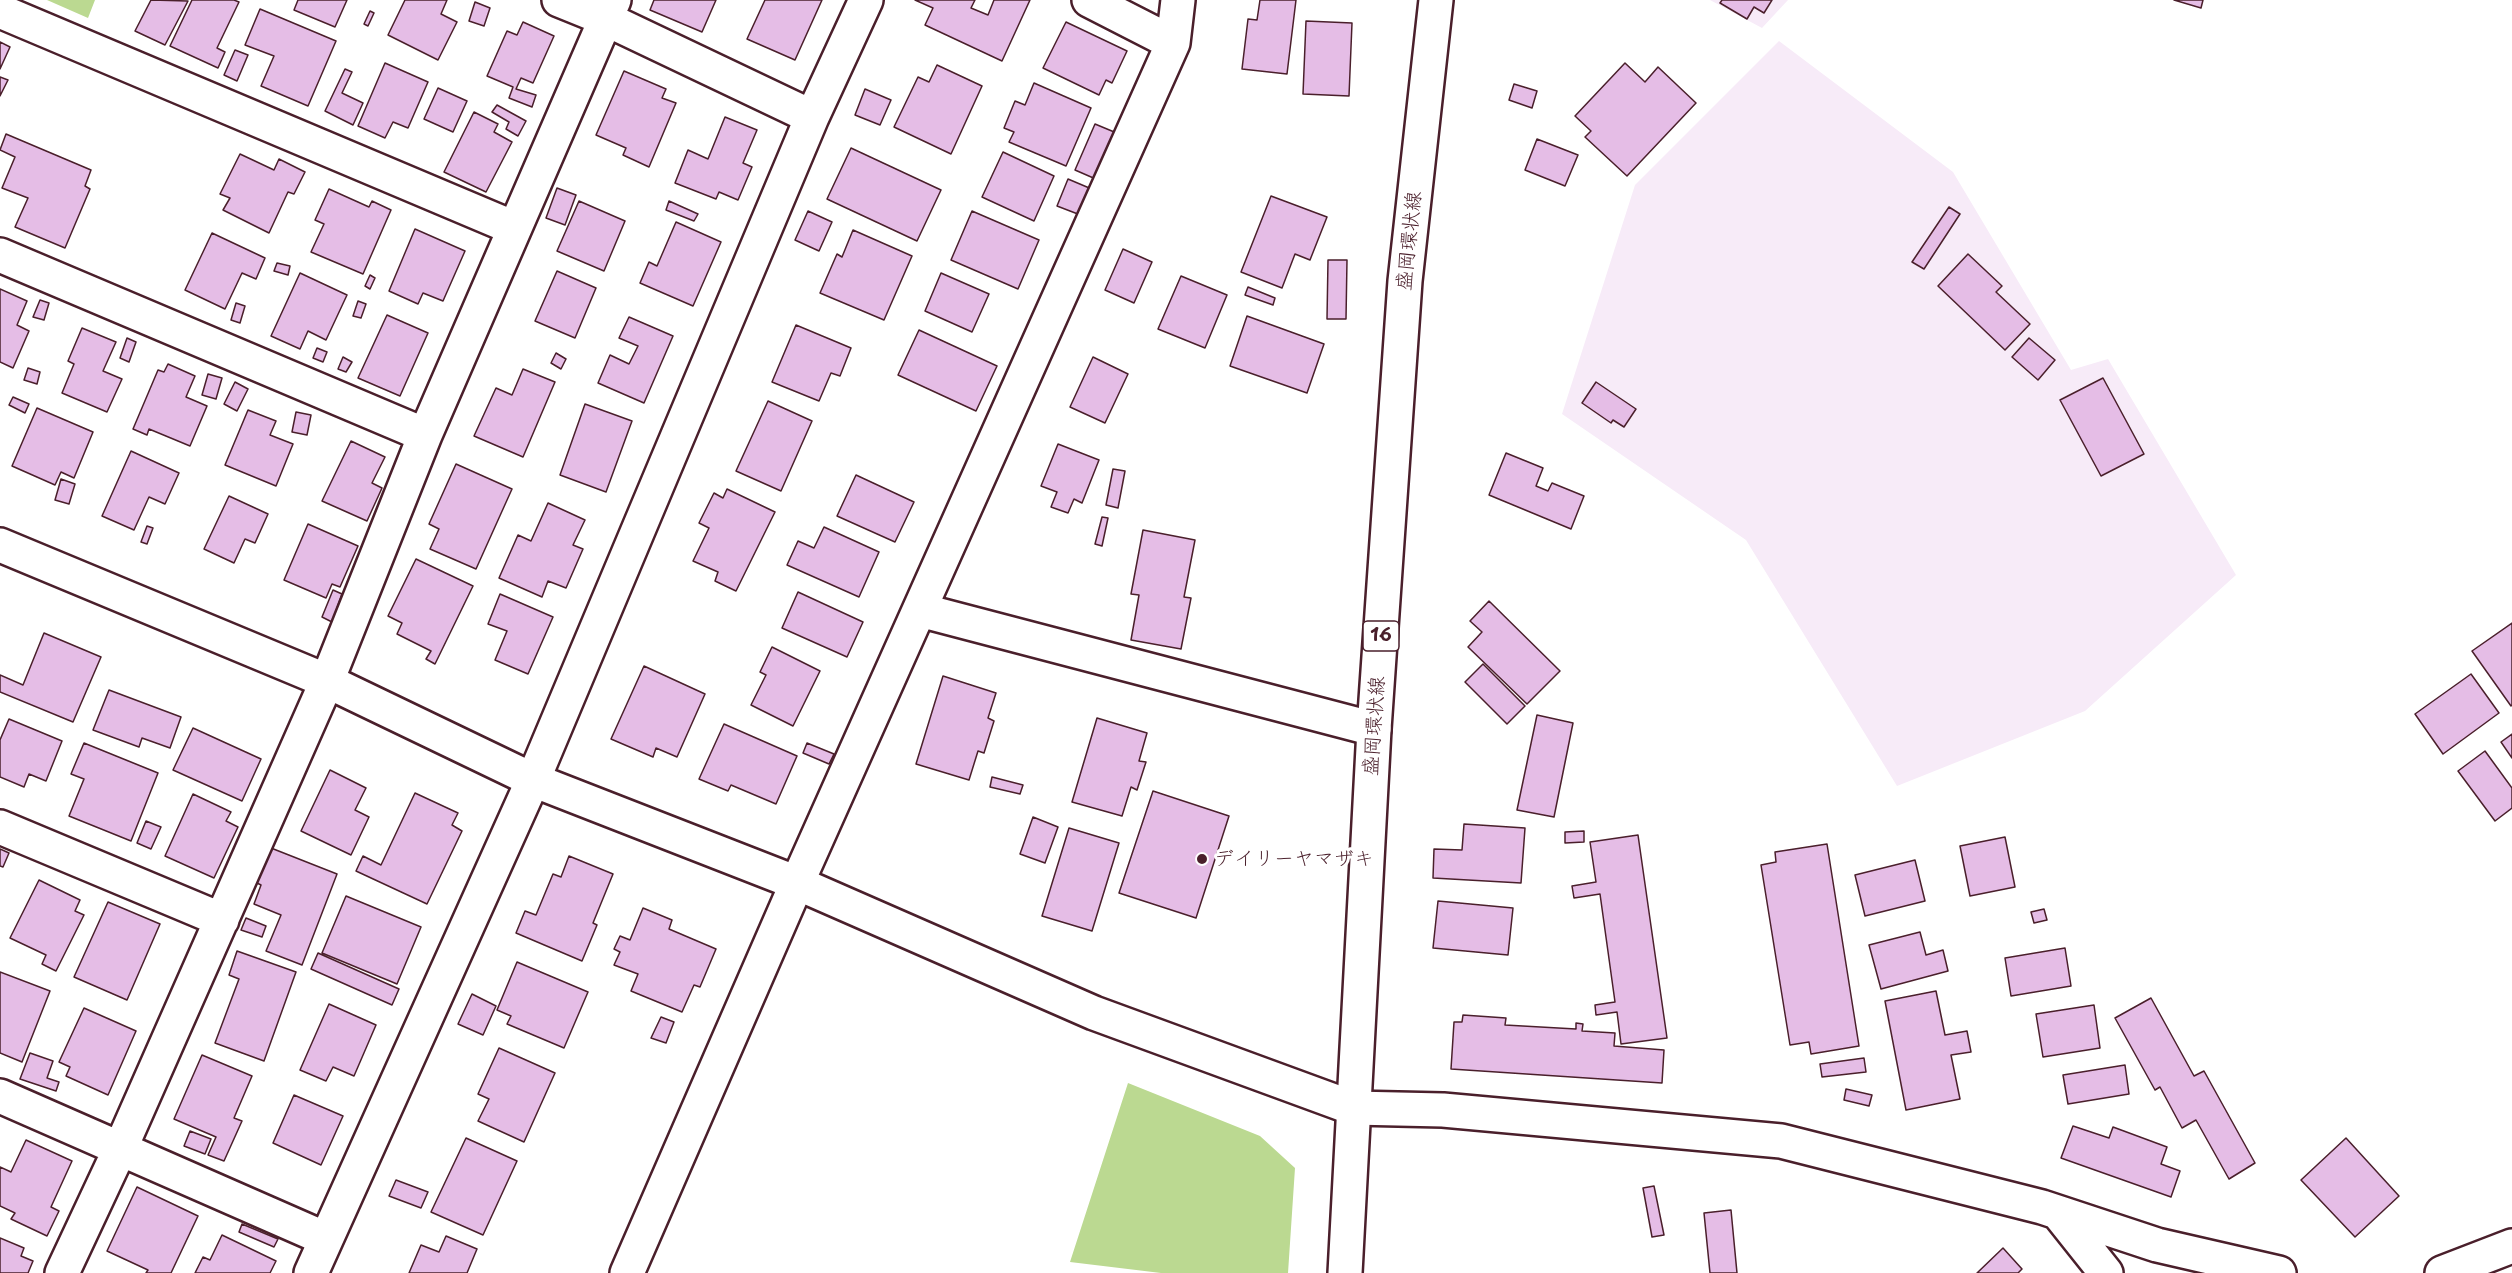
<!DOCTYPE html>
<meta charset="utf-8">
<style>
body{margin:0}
canvas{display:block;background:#fff}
</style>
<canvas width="2512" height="1273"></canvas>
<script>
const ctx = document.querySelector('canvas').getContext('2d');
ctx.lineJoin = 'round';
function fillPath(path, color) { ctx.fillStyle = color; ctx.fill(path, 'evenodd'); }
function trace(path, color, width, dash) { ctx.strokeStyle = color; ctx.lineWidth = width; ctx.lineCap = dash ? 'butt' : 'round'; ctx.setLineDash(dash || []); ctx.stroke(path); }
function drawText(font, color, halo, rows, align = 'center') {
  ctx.font = font + ' "Playpen Sans","Klee One",sans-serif'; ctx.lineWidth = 6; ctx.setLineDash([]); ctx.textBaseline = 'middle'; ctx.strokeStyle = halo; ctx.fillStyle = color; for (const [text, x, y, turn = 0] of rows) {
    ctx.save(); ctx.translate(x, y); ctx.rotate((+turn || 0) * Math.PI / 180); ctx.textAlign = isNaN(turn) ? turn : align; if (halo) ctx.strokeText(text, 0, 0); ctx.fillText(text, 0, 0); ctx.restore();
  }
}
fillPath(new Path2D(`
 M1710,0h78l-26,28z
 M1779,41l174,131 118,198 37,-11 128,216 -151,136 -188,75 -151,-246 -184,-126 73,-229z`), '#f7ebf8');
fillPath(new Path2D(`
 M47,0h48l-7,18z
 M1128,1083l132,53 35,32 -7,105h-127l-91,-11z`), '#bbd991');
const building = new Path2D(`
 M151,0l37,1 -23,44 -30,-14z
 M192,0h42l5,2 -22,46 8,4 -7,16 -48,-22z
 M298,0h49l-12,27 -41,-17z
 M405,0h42l-6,14 16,8 -19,38 -50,-25z
 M654,0h62l-14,32 -52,-22z
 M765,0h57l-27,60 -48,-21z
 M915,0h60l-4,8 17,7 6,-15h36l-28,61 -77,-36 8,-17z
 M1260,0h36l-9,74 -45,-5 6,-50 9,1z
 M1722,0h50l-8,13 -10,-6 -7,12 -27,-16z
 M2174,0h29l-2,8z
 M475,2l15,6 -6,18 -15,-5z
 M260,9l76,32 -28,65 -47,-20 13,-30 -29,-11z
 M370,11l4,2 -6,13 -4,-2z
 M1306,21l46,2 -3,73 -46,-2z
 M523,22l31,14 -21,47 -12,-5 -5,11 20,6 -4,12 -23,-9 4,-11 -26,-11 20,-45 10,4z
 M1066,22l61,29 -15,32 -6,-3 -7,15 -56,-27z
 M0,42l10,5 -10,22z
 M235,50l13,5 -11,26 -13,-6z
 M385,63l43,19 -20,46 -15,-6 -8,16 -27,-12z
 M1625,63l20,19 13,-15 38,36 -69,73 -42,-39 6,-6 -16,-15z
 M937,65l45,21 -31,68 -57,-27 24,-50 11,5z
 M345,69l7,3 -10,21 21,10 -10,22 -28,-14z
 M624,71l42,18 -4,9 14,5 -27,64 -26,-12 3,-7 -30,-13z
 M0,77l8,3 -8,16z
 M1034,83l57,25 -25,58 -57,-24 5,-10 -10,-4 11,-27 10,4z
 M1514,84l23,7 -5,17 -23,-8z
 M438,88l29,13 -14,31 -29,-13z
 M865,89l26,11 -11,25 -25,-10z
 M497,105l29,16 -8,15 -12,-7 3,-7 -17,-10z
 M474,112l24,12 -4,8 18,10 -26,50 -42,-20z
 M725,117l32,13 -14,33 9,4 -14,33 -19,-8 -3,7 -41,-16 13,-33 20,9z
 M1095,124l24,10 -21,46 -23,-10z
 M6,134l85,36 -6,16 5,3 -25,59 -50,-21 13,-29 -26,-10 13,-31 -15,-7z
 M1537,139l41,16 -13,31 -40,-16z
 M851,148l90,42 -24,51 -90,-42z
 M1003,152l51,24 -20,45 -52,-24z
 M240,154l34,16 5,-11 26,13 -11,22 -6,-2 -19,41 -46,-23 7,-12 -10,-4z
 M1068,179l26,11 -11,26 -26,-10z
 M557,188l19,7 -11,30 -19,-7z
 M329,189l40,18 3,-6 19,9 -28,64 -52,-22 13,-28 -9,-4z
 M1271,196l56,21 -17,43 -15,-6 -13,34 -41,-16z
 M579,201l46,20 -21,50 -47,-20z
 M669,201l29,13 -4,7 -28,-11z
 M1949,207l11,7 -36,55 -12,-7z
 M808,211l24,11 -13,29 -24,-11z
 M972,211l67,29 -21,49 -67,-29z
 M676,222l45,20 -28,64 -53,-23 9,-21 8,4z
 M415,229l50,22 -22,50 -20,-8 -5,11 -29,-13z
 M853,230l59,26 -28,64 -64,-27 17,-39 5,3z
 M212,233l53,25 -9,21 -14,-6 -17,36 -40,-19z
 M1123,249l29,13 -18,41 -29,-13z
 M1968,254l34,32 -6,6 34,32 -25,26 -67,-64z
 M1328,260h19l-1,59h-19z
 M277,263l13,3 -2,9 -14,-4z
 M557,271l39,17 -21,50 -40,-17z
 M300,273l47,22 -21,45 -18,-9 -8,18 -29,-13z
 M941,273l48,21 -17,38 -47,-21z
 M370,275l5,3 -5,11 -5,-3z
 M1181,276l46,19 -22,53 -47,-19z
 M1248,287l27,11 -2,7 -28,-10z
 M0,289l27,12 -10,24 12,6 -16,37 -13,-6z
 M40,300l9,3 -5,17 -11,-3z
 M358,301l8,3 -5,14 -8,-2z
 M236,303l9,3 -5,17 -9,-3z
 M387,315l41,18 -28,63 -42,-18z
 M1247,316l77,28 -17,49 -77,-27z
 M629,317l44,19 -29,67 -46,-20 12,-28 19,9 9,-18 -19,-8z
 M796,325l55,23 -11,28 -9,-3 -12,28 -47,-19z
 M82,328l34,14 -13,29 19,8 -15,33 -45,-19 12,-29 -6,-3z
 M919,330l78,36 -21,45 -78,-36z
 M127,338l9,4 -7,20 -9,-4z
 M2029,338l26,22 -17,20 -26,-23z
 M317,348l10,4 -4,10 -10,-4z
 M556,353l10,6 -5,10 -10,-6z
 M343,357l9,5 -6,10 -8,-3z
 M1093,357l35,17 -23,49 -35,-16z
 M168,364l27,12 -9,21 21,9 -17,40 -41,-17 -2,6 -14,-6 25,-59 6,2z
 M28,368l12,4 -3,12 -13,-4z
 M523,369l32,13 -32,75 -49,-21 22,-48 16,7z
 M208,374l14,4 -6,21 -14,-4z
 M2103,378l41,76 -43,22 -41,-76z
 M235,382l13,7 -11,22 -13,-7z
 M1596,382l40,27 -12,18 -11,-7 -2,3 -29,-20z
 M13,397l16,7 -4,9 -16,-8z
 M768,401l44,20 -31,70 -45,-20z
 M585,404l47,17 -26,71 -46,-17z
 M37,408l56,24 -19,46 -13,-6 -6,13 -43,-19z
 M248,410l28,11 -6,14 23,9 -17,42 -51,-21z
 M296,412l15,3 -4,20 -15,-3z
 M351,441l34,16 -13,26 10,5 -15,33 -45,-20z
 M1058,444l41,16 -17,43 -8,-4 -6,14 -17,-6 6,-15 -16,-6z
 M131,451l48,22 -14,31 -16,-7 -15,33 -32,-14z
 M1506,453l37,15 -7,18 12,5 4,-8 32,13 -13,33 -82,-34z
 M456,464l56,25 -36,80 -46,-20 9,-20 -10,-5z
 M1113,469l12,2 -7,37 -12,-3z
 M856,475l58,27 -19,40 -58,-26z
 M61,479l14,5 -6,20 -14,-4z
 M727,489l48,23 -39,79 -21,-10 3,-9 -25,-11 16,-33 -10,-5 15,-30 9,5z
 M229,496l39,18 -13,29 -10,-4 -11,24 -30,-14z
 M548,503l37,17 -12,25 10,4 -17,39 -18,-7 -6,16 -43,-19 19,-43 13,6z
 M1102,517l6,1 -6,28 -7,-2z
 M308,524l50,22 -18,41 -8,-3 -6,14 -42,-18z
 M147,526l6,2 -6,16 -6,-2z
 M824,527l55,25 -20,45 -72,-32 11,-24 16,7z
 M1143,530l52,10 -11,57 7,1 -10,51 -50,-9 8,-45 -8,-1z
 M416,559l57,27 -38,78 -9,-5 5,-8 -34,-17 5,-11 -14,-7z
 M333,590l9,4 -10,28 -10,-5z
 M798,592l65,30 -16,35 -65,-29z
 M500,594l53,23 -25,57 -33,-14 12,-29 -19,-7z
 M1489,601l71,70 -33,33 -59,-57 14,-15 -12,-11z
 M2512,623v82l-1,1 -39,-55z
 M44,633l57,24 -28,65 -73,-30v-17l23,10z
 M772,647l48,24 -27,55 -42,-21 15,-30 -6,-3z
 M1483,664l42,42 -18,18 -42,-42z
 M644,666l61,28 -28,63 -21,-9 -3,9 -42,-18z
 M2471,674l28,39 -56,41 -28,-40z
 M943,676l53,17 -8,25 6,3 -10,32 -6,-2 -9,29 -53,-16z
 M109,690l72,27 -11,31 -28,-10 -3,9 -46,-17z
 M1537,715l36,8 -19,94 -37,-7z
 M1097,718l50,15 -8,28 7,1 -9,28 -6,-3 -9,29 -50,-14z
 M9,719l53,22 -16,40 -17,-7 -5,13 -24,-10v-37z
 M724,724l73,32 -21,48 -45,-19 -3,6 -29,-12z
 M193,728l68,31 -19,42 -69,-31z
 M2512,734v24l-11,-16z
 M84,743l74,30 -27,68 -62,-25 15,-37 -13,-5z
 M807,743l27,11 -5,10 -26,-11z
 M2485,751l27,37v20l-17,13 -37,-50z
 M330,770l36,18 -11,22 14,7 -18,38 -50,-24z
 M992,777l31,8 -3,9 -30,-7z
 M1153,791l76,25 -33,102 -77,-25z
 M415,793l43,20 -6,12 10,6 -35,73 -71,-33 7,-15 18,9z
 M193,794l38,18 -5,9 12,6 -24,51 -49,-22z
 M1033,817l25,10 -13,36 -25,-9z
 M146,821l15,6 -10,22 -14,-6z
 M1464,824l61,4 -4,55 -88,-5 1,-29 28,1z
 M1069,828l50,15 -27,88 -50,-15z
 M1584,831v11l-19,1v-11z
 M1638,835l29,203 -46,6 -4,-32 -21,3 -1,-10 20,-3 -15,-108 -26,4 -2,-12 24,-4 -6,-40z
 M2005,837l10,50 -45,9 -10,-50z
 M1827,844l32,202 -48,8 -2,-12 -19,3 -29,-180 15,-3 -1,-10z
 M271,848l66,26 -35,91 -36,-14 15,-36 -27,-11 7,-19 -4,-2z
 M0,849l9,4 -6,14 -3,-1z
 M569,856l44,18 -20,49 4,2 -15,36 -66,-28 9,-22 11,4 17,-41 8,3z
 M1915,860l10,41 -60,15 -10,-41z
 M39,880l41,20 -5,11 9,4 -28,56 -14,-7 4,-9 -36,-17z
 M346,896l75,31 -24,57 -75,-31z
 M1438,901l75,7 -5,47 -75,-7z
 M108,902l52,22 -33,76 -53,-23z
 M643,908l29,12 -3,9 47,20 -16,38 -6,-2 -12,27 -51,-21 7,-17 -24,-9 6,-13 -6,-3 6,-13 10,4z
 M2044,909l3,11 -13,3 -3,-11z
 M246,918l20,8 -4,11 -21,-7z
 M1920,932l6,23 17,-5 5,21 -67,18 -12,-44z
 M2065,948l6,38 -60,10 -6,-38z
 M237,951l59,21 -32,89 -49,-18 24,-64 -10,-4z
 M318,953l81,36 -7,16 -81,-36z
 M517,962l71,30 -24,56 -57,-24 4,-8 -14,-6z
 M0,972l50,19 -28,71 -22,-9z
 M1936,991l9,44 22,-4 4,21 -20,3 9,44 -54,11 -21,-109z
 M472,994l24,12 -13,29 -25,-11z
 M2151,998l43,78 10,-5 51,92 -26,16 -33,-59 -14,8 -22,-41 -5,3 -40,-72z
 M329,1004l47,21 -22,51 -21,-9 -7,14 -26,-11z
 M2094,1005l6,43 -57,9 -7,-43z
 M84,1008l52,23 -28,64 -42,-19 4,-9 -11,-5z
 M1463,1015l43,3 -1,7 71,4v-6l7,1 -1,7 33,2 -1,13 50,4 -2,33 -211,-14 3,-47h8z
 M661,1017l13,5 -8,21 -15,-5z
 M499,1048l56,25 -31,69 -46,-21 11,-22 -11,-5z
 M30,1053l23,8 -6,17 12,4 -3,9 -36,-12z
 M202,1055l50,21 -18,42 8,3 -18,40 -16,-6 8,-18 -42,-18z
 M1864,1058l2,14 -44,5 -2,-13z
 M2125,1065l4,29 -61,10 -5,-29z
 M1846,1089l26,6 -3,11 -25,-6z
 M294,1095l49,21 -22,49 -48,-22z
 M2073,1126l36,12 4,-11 54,20 -6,17 19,7 -9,26 -110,-39z
 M190,1131l21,8 -6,15 -21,-8z
 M466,1138l51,23 -34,74 -52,-23z
 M2346,1138l53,58 -44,41 -54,-57z
 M26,1140l46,21 -21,46 8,4 -12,25 -36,-17 4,-6 -15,-7v-39l11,5z
 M396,1180l32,12 -7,16 -32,-12z
 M1654,1186l10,49 -12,2 -9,-49z
 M137,1187l61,29 -27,57h-25l2,-3 -41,-19z
 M1731,1210l6,63h-27l-6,-60z
 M242,1224l36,15 -4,8 -35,-15z
 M222,1235l54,26 -6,12h-75l8,-16 7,3z
 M446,1236l31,13 -10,24h-58l12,-28 18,7z
 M0,1238l24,10 -3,8 12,5 -5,12h-28z
 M2003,1248l19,21 -4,4h-41z`);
fillPath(building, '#e5bde6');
trace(building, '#4a1f2b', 1.5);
const minor = new Path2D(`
 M559,0l47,19 206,98
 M1089,0l84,43
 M0,11l514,217
 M0,255l425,180
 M920,610l454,119
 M0,827l222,93
 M0,1096l326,143
 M1353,1108l90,2 338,31 261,66 115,38 122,28
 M2059,1214l47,59
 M62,1273l59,-126 206,-466 98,-246 189,-435
 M311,1273l222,-493 279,-663 54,-117
 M627,1273l170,-390 376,-840 5,-43
 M2442,1273l70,-27`);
const tertiary = new Path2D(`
 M0,545l327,136 206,99 264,103 297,130 259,95`);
const primary = new Path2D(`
 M1345,1273l29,-544 31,-448 31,-281`);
trace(minor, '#4a1f2b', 38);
trace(tertiary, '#4a1f2b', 38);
trace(primary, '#4a1f2b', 38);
trace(minor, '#fff', 33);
trace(tertiary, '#fff', 33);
trace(primary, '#fff', 33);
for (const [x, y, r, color] of [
 [1202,859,6,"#4a1f2b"]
]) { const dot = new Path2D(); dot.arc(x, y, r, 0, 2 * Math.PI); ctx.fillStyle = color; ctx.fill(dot); trace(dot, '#fff', 2); }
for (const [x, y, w] of [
 [1381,636,36]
]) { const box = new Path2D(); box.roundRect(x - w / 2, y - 15, w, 30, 4.5); ctx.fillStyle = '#fff'; ctx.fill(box); trace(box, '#4a1f2b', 1.5); }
drawText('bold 18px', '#4a1f2b', null, [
 ["16",1381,636]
]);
drawText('20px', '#4a1f2b', '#fff', [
 ["盛岡環状線",1410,241,-84],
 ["盛岡環状線",1375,726,-86]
]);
drawText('20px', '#4a1f2b', '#fff', [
 ["デイリーヤマザキ",1214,859]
], 'left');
</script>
